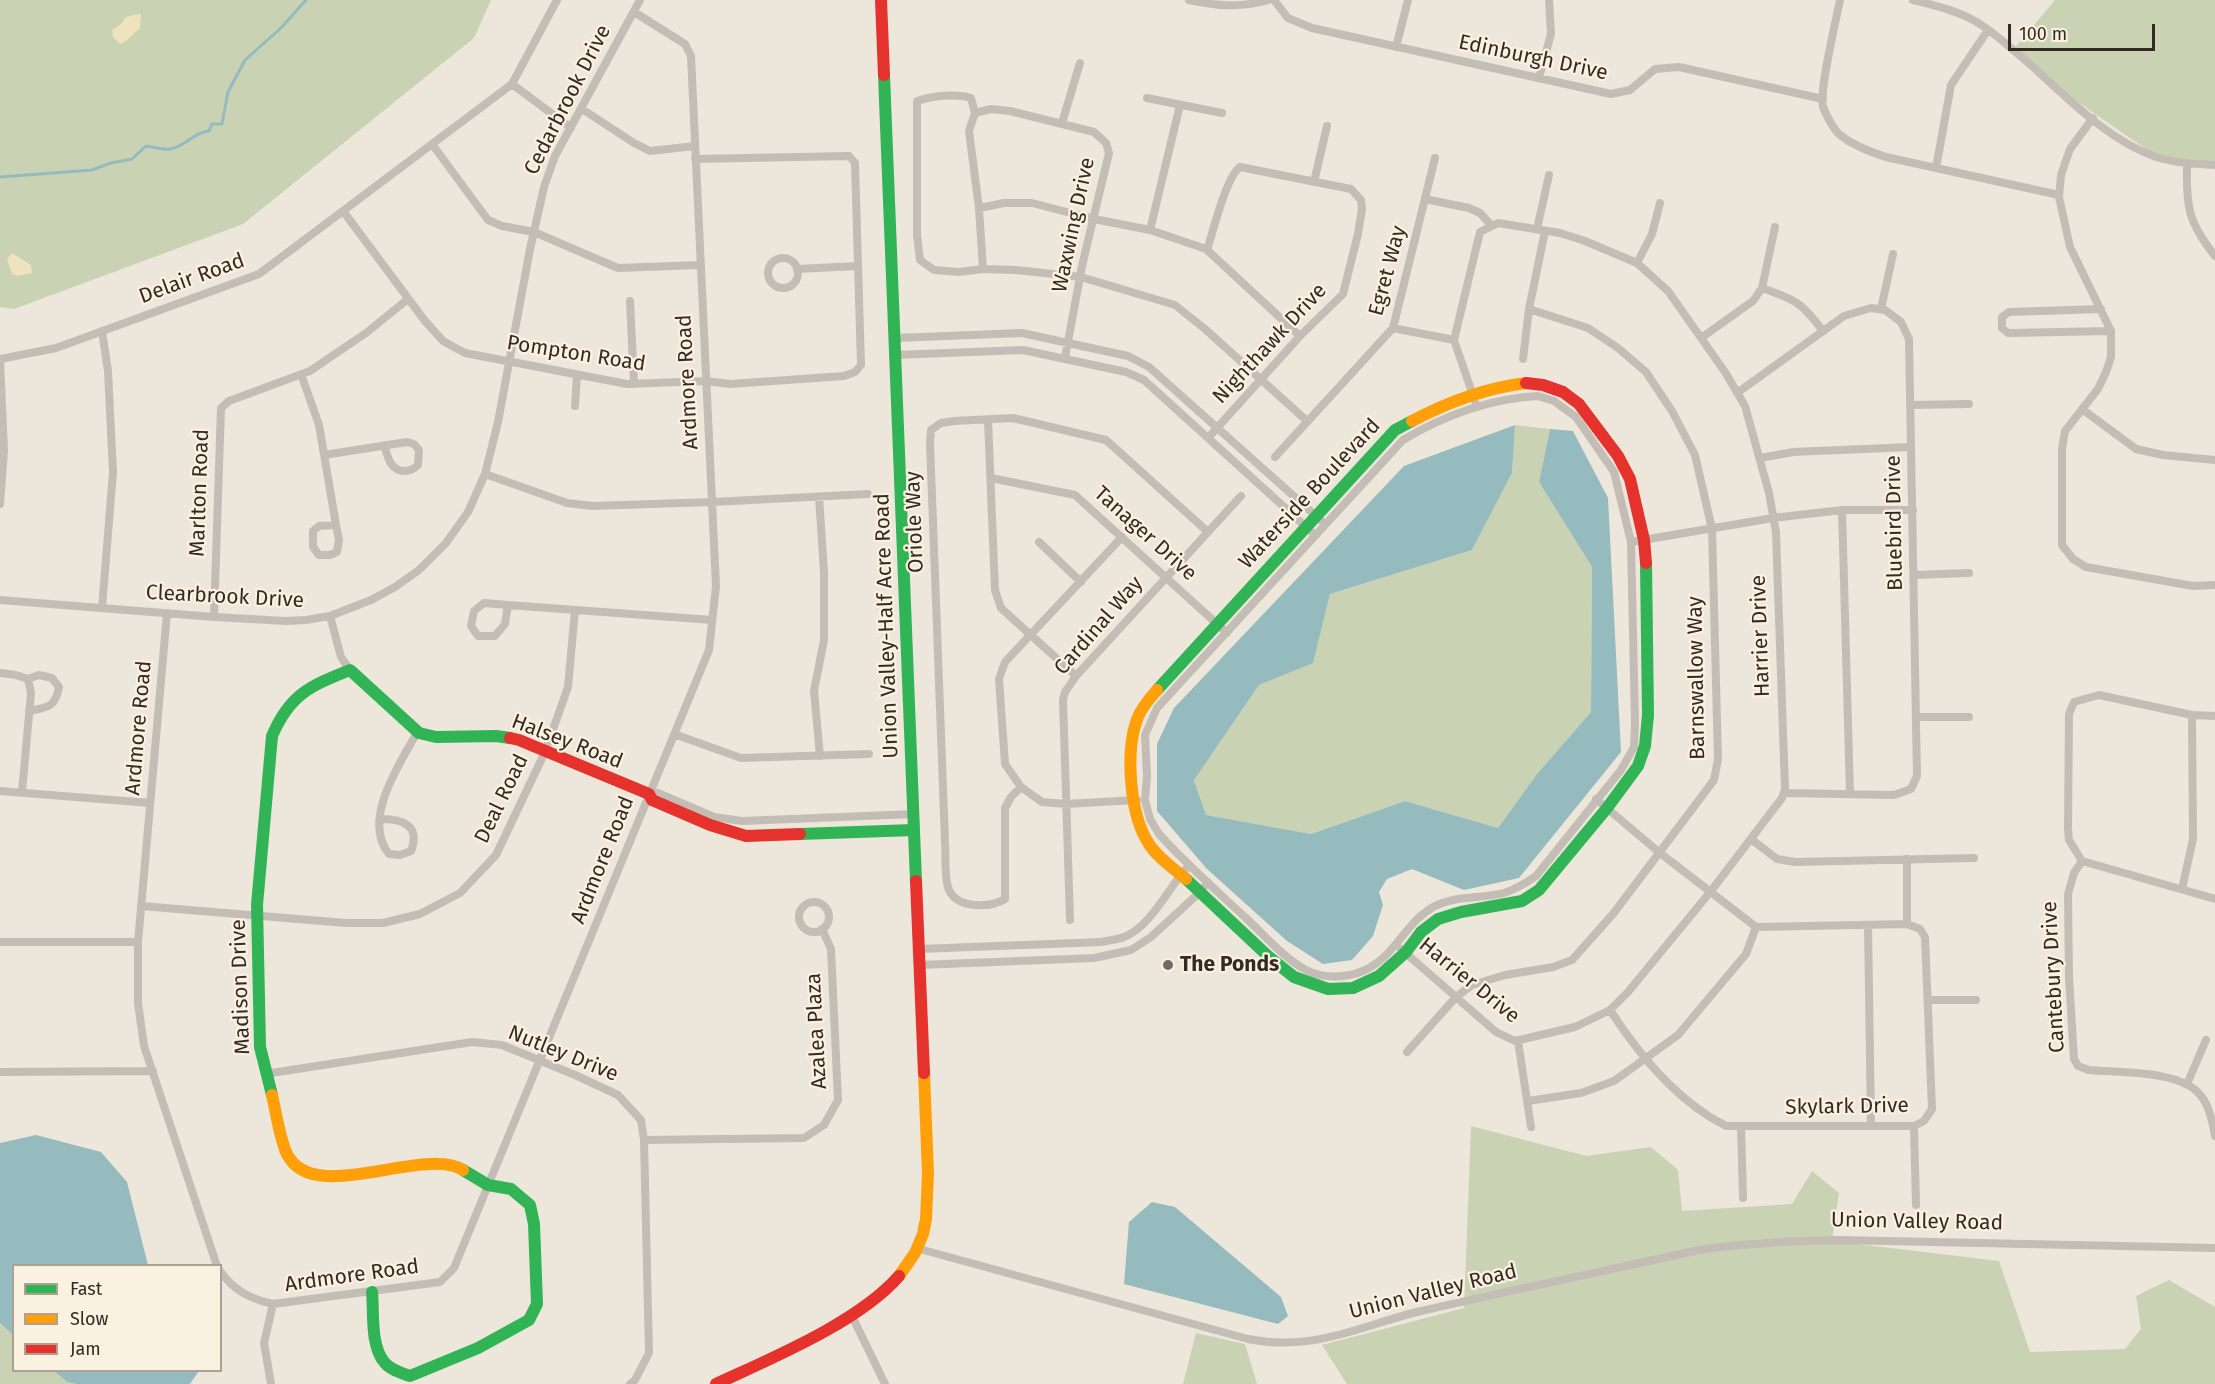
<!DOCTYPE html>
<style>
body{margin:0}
#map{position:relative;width:2215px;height:1384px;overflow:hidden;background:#ece6db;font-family:"Fira Sans",sans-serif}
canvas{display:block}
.legend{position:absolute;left:12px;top:1264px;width:210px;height:108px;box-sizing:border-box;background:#faf1e1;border:2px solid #aba195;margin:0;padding:8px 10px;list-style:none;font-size:18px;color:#342a24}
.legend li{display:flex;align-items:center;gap:12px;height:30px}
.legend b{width:30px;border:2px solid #aba195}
.scale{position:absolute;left:2008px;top:24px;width:147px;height:27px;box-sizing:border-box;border:3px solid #342a24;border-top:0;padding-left:8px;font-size:18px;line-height:21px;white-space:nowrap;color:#342a24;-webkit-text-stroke:4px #faf1e1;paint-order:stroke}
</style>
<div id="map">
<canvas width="2215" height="1384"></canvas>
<ul class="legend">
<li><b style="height:8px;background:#30b455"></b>Fast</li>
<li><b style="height:8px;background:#ff9f0a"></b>Slow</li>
<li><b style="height:8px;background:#e5322d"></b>Jam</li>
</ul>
<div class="scale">100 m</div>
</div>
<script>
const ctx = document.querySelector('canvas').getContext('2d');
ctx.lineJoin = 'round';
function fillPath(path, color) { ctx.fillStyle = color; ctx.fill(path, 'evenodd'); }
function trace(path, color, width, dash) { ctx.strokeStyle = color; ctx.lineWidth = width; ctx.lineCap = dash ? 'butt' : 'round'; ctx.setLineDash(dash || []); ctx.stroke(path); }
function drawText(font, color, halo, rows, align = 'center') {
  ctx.font = font + ' "Fira Sans",sans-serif'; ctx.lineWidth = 4.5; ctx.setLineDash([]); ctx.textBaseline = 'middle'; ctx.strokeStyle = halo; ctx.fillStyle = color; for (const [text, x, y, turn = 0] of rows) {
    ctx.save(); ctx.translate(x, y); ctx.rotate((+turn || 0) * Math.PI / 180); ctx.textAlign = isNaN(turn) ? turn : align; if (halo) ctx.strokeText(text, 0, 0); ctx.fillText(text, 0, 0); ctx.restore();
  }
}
fillPath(new Path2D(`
 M0,0h491l-17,38 -231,186 -229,85 -14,-2z
 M2055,0h160v162l-52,-1 -121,-84 -29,-27z
 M1515,425l35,4 -11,53 53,85 -1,145 -54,62 -39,54 -93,-27 -94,33 -105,-19 -12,-36 65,-94 54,-23 17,-68 142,-44 40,-77z
 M1471,1126l115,30 65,-9 27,23 4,41 110,-7 20,-33 27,22 -7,48 167,20 31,91 95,-3 16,-20 -5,-33 33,-16 46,27v77h-868l-25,-39 142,-37z
 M0,1323l13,12 1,35 40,1 13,11 9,2h-76z
 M1196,1333l49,11 12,40h-74z`), '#cad2b4');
fillPath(new Path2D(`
 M139,14h2l-1,14 -14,13 -6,3 -7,-7 -1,-7 9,-6 5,-7z
 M12,253l19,12 1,8 -15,3 -5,-2 -5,-15z`), '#efe2be');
fillPath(new Path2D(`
 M1515,425l-3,48 -40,77 -142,44 -17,69 -54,22 -65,95 12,35 105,19 94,-33 93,27 39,-54 54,-62 1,-145 -53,-85 11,-53 23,2 35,67 13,254 -102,126 -55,12 -52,-21 -25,10 -8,13 4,13 -10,31 -21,24 -29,4 -36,-23 -80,-72 -50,-58v-67l17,-36 230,-242z
 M36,1135l65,17 26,30 21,83 -134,1 -1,69 -13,-12v-180z
 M1152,1202l23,5 106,90 7,19 -10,8 -154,-40 5,-62z
 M54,1371h145l-9,13h-114l-9,-2z`), '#96bbbe');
trace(new Path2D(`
 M0,177l92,-7 19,-7 21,-4 14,-13c8,1 17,4 24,3 15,-2 24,-17 39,-18l3,-7h10l6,-32 17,-32 36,-32 25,-28`), '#96bbbe', 3);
trace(new Path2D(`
 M1189,0c28,6 52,8 80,0
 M1274,0l14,18 24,10 299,66 19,-4 25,-21 24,-2 144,32
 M1840,0c-4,21 -21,90 -17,107 3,8 11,23 17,28 14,11 30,17 46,22l173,38
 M1913,0c20,5 42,10 60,20 19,10 35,26 51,39 40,35 81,80 132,98 20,6 39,7 59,8
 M1396,47l12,-47
 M1539,78l12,-44 -2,-34
 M512,84l59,44
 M1147,98l75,15
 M582,109l52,34 16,8 45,-5
 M975,113l-4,-15c-15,-5 -39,-2 -54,3v134l3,25 14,10 25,2 24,-3 33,1 65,7 94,28 30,24 102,92
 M2093,118l-23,31 -9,26 -2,22 11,50 41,84v26l-5,15 -8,17 -33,42 -3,18v96l11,14 13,8 107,19 22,-1
 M1062,123l18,-60
 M432,144l56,76 14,6 32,6 84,36 82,-3
 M2187,164c-1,43 1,58 28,92
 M1936,168l15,-83 37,-55
 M1314,182l13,-56
 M1425,199l44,9 11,5 12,13
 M979,208l25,-5h28l62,16 56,11 56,19 94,87
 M343,211l82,110 18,20 22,12 162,31 79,-3 24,3 114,-8 11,-4 6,-7 -6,-202 -6,-7 -154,3
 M1537,229l12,-54
 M1150,230l30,-125
 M1207,250c6,-18 19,-73 33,-83l111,22 10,11 1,9 -4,25 -15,60 -43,42 -92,102
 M768 273a15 15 0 1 1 30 0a15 15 0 1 1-30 0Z
 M1637,263l15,-29 8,-31
 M797,269l60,-3
 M983,269l-4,-61 -10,-77 6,-18 16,-4 19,2 84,21 12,11 3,10 -27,113 -17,92
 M1762,288c34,12 39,14 61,43
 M630,301l4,83
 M1881,309l12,-55
 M2101,309l-92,3 -7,5v11l6,5 103,-2
 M1393,328l61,12 23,67
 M102,331l6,40 5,101 -11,136
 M895,338l127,-5 106,23 21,11 176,157
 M1701,338l52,-37 9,-13 13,-61
 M895,355l128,-5 103,22 18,8 171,155
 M0,359l56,-11 203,-74 253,-190 45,-84
 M1523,359l6,-50 16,-78
 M0,360l4,91 -4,53
 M301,374l18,51 17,100
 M1737,393l107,-77 27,-8 14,2 16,12 8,17 8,437 -6,13 -17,6 -110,-2
 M1538,396l16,5 22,16 38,55 17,70 4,182 -1,23 -13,23 -85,106c-10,7 -20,13 -32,17 -23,6 -49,2 -71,14 -29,17 -37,49 -70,64 -17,7 -40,8 -57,-1 -21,-11 -42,-35 -59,-51 -30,-28 -61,-55 -88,-85l-9,-15 -5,-19 2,-24 -2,-41 12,-27 246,-268c40,-24 88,-42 135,-44z
 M1911,405l58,-1
 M575,406l2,-31
 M2082,409l54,40 27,6 52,5
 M988,420l7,170 6,18 75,68
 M324,455l83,-13 7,2 5,6 -1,15c-4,4 -7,6 -13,6 -15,0 -17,-14 -21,-26
 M1275,457l118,-129 42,-170
 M1760,458l33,-6 118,-5
 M485,474l82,29 25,3 120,-4 156,-8
 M991,478l84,17 152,138
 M819,497l5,75v68l-10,51 6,65
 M1842,510l8,284
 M336,525l3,15 -2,12 -7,3h-11l-6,-8v-16l6,-5z
 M1122,537l-117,125 -6,17 6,85 16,23 21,15 24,2 71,-4
 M1039,542l42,40
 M1631,542l142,-24 69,-8h71
 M1914,575l55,-2
 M0,600l214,17 72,4 20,-1 24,-4 41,-16 24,-13 24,-17 27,-27 22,-31 17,-38 13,-52 32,-173 14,-62 11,-31 85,-156
 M484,603l24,2 -3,19 -10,12h-17l-7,-10 3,-15z
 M508,605l204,15
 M167,613l-29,329v61l6,43 73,220
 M330,616l11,41 9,13
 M214,617l7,-209 8,-7 81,-30 56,-38 42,-34
 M0,673l16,2 12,4
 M28,679l11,-4 13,3 7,9c-4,21 -11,20 -30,24
 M2215,716l-23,-1 -93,-20 -25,7 -5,12 -1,114 1,12 13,21 133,38
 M1916,717h53
 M674,734l67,24 128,-4
 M1021,787l-10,10 -6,11v91c-15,9 -47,10 -56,-9 -5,-10 -3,-37 -4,-49l-15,-398 1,-13 10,-7 13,-2 59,-3 93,22 102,92
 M0,791l150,12
 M22,792l9,-99 -3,-14
 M649,794l9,-1 56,24 28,4 172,-7
 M1596,799l64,54 96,74 151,-3 13,5 5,8 7,172 -8,12 -10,5h-188c-48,-24 -87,-71 -116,-116
 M381,819c21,0 40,6 30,32l-11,4 -11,-1c-28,-34 11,-91 29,-123
 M1751,839l26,20 18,3 179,-4
 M1907,859v65
 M2082,861l-8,12 -6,21 1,83 5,82 4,7 11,4c31,3 93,0 112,26 8,9 12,28 14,40
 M2182,889l11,-50 -1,-124
 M799 917a15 15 0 1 1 30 0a15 15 0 1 1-30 0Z
 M141,906l205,17h37l37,-9 40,-21 36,-38 49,-103 23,-65 7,-77
 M1070,920l-7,-220 2,-8 11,-16 165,-180
 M1868,925l3,200
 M0,942h138
 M919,949l182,-7c7,-2 16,-2 23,-5 27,-10 46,-52 65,-72
 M1401,949l95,83 19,9 60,-14 35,-17 18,-18 83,-101 71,-93 3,-9 -9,-257 -7,-39 -24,-87 -20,-34 -57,-81 -31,-28 -52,-22 -25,-8 -62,-10 -18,9 -26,108
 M920,965l174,-7 37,-8 20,-13 48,-44 9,-11
 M1929,1000h47
 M1518,1041l13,86
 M1407,1052l49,-55 16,-12 33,-10 48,-8 19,-7 41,-46 101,-134 4,-21 -6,-230 -17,-74 -23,-44 -26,-39 -28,-24 -30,-20 -59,-19
 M0,1072l153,-1
 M265,1074l207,-32 30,3 73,30 43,20 23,25 3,20 5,213 -14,27 -5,4
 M2187,1084l19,-44
 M1528,1101l53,-8 33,-12 64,-46 68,-81 10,-27
 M1741,1126l2,72
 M1914,1126l2,79
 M644,1140l160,-2 20,-13 14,-25 -7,-151 -9,-20
 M916,1248l332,91c65,13 109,-12 169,-27 94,-22 188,-41 282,-62 46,-7 92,-9 139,-10l377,8
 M220,1271c14,20 31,28 53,33l167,-22 14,-14 255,-618 7,-64 -25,-530 -6,-12 -51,-32
 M852,1316l33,68
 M271,1384l-7,-41 9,-39`), '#c4bdb5', 8);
trace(new Path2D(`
 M884,75l32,806
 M1157,690l238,-260 17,-9
 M800,834l114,-4
 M1186,879l83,78 25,20 34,12 25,-1 26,-12 27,-24 15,-20 17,-13 23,-7 61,-11 17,-11 68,-82 31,-42 7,-20 3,-31 -2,-152
 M272,1095l-12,-48 -3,-142 15,-169c18,-42 38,-50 78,-66l69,63 17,4 60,-1 14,2
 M372,1292c2,21 -2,54 13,71 6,7 16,10 25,13l68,-28 51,-28 8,-16 -3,-80 -4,-19 -19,-16 -23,-4 -25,-15`), '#30b455', 12);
trace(new Path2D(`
 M1412,421c36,-19 73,-33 114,-38
 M1157,690c-7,8 -15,17 -19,27 -13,32 -9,97 11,127 8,13 25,25 37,35
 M272,1095c4,17 8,45 15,59 26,53 136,-9 176,16
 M899,1276l16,-23 8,-19 3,-15 2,-45 -4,-101`), '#ff9f0a', 12);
trace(new Path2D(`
 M881,0l3,75
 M1526,383l17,2 20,7 16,12 39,52 12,23 14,61 2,23
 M510,738l9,2 130,54 3,6 58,25 36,11 54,-2
 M916,881l8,192
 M716,1384c56,-26 143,-62 183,-108`), '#e5322d', 12);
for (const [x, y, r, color] of [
 [1168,965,6,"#746c64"]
]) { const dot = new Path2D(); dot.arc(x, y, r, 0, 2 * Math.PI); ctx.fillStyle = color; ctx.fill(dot); trace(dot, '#faf1e1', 2); }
drawText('21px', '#342a24', '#faf1e1', [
 ["Edinburgh Drive",1533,58,12],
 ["Cedarbrook Drive",568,100,-63],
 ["Waxwing Drive",1074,225,-78],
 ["Egret Way",1388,271,-75],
 ["Delair Road",192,279,-20],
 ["Nighthawk Drive",1270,344,-47],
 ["Pompton Road",576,354,9],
 ["Ardmore Road",688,382,-93],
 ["Marlton Road",200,493,-88],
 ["Waterside Boulevard",1310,494,-47],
 ["Oriole Way",915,522,-92],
 ["Bluebird Drive",1895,523,-91],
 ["Tanager Drive",1145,534,42],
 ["Clearbrook Drive",225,597,3],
 ["Union Valley-Half Acre Road",887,626,-92],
 ["Cardinal Way",1099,626,-49],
 ["Harrier Drive",1761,636,-92],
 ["Barnswallow Way",1697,678,-91],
 ["Ardmore Road",139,728,-85],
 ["Halsey Road",567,742,21],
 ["Deal Road",502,799,-64],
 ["Ardmore Road",603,860,-68],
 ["Cantebury Drive",2054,977,-93],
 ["Harrier Drive",1469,981,39],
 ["Madison Drive",241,987,-92],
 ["Azalea Plaza",817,1031,-93],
 ["Nutley Drive",563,1054,22],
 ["Skylark Drive",1847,1107,-1],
 ["Union Valley Road",1917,1222,1],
 ["Ardmore Road",352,1276,-8],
 ["Union Valley Road",1433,1292,-14]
]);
drawText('bold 21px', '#342a24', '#faf1e1', [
 ["The Ponds",1180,965]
], 'left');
</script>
